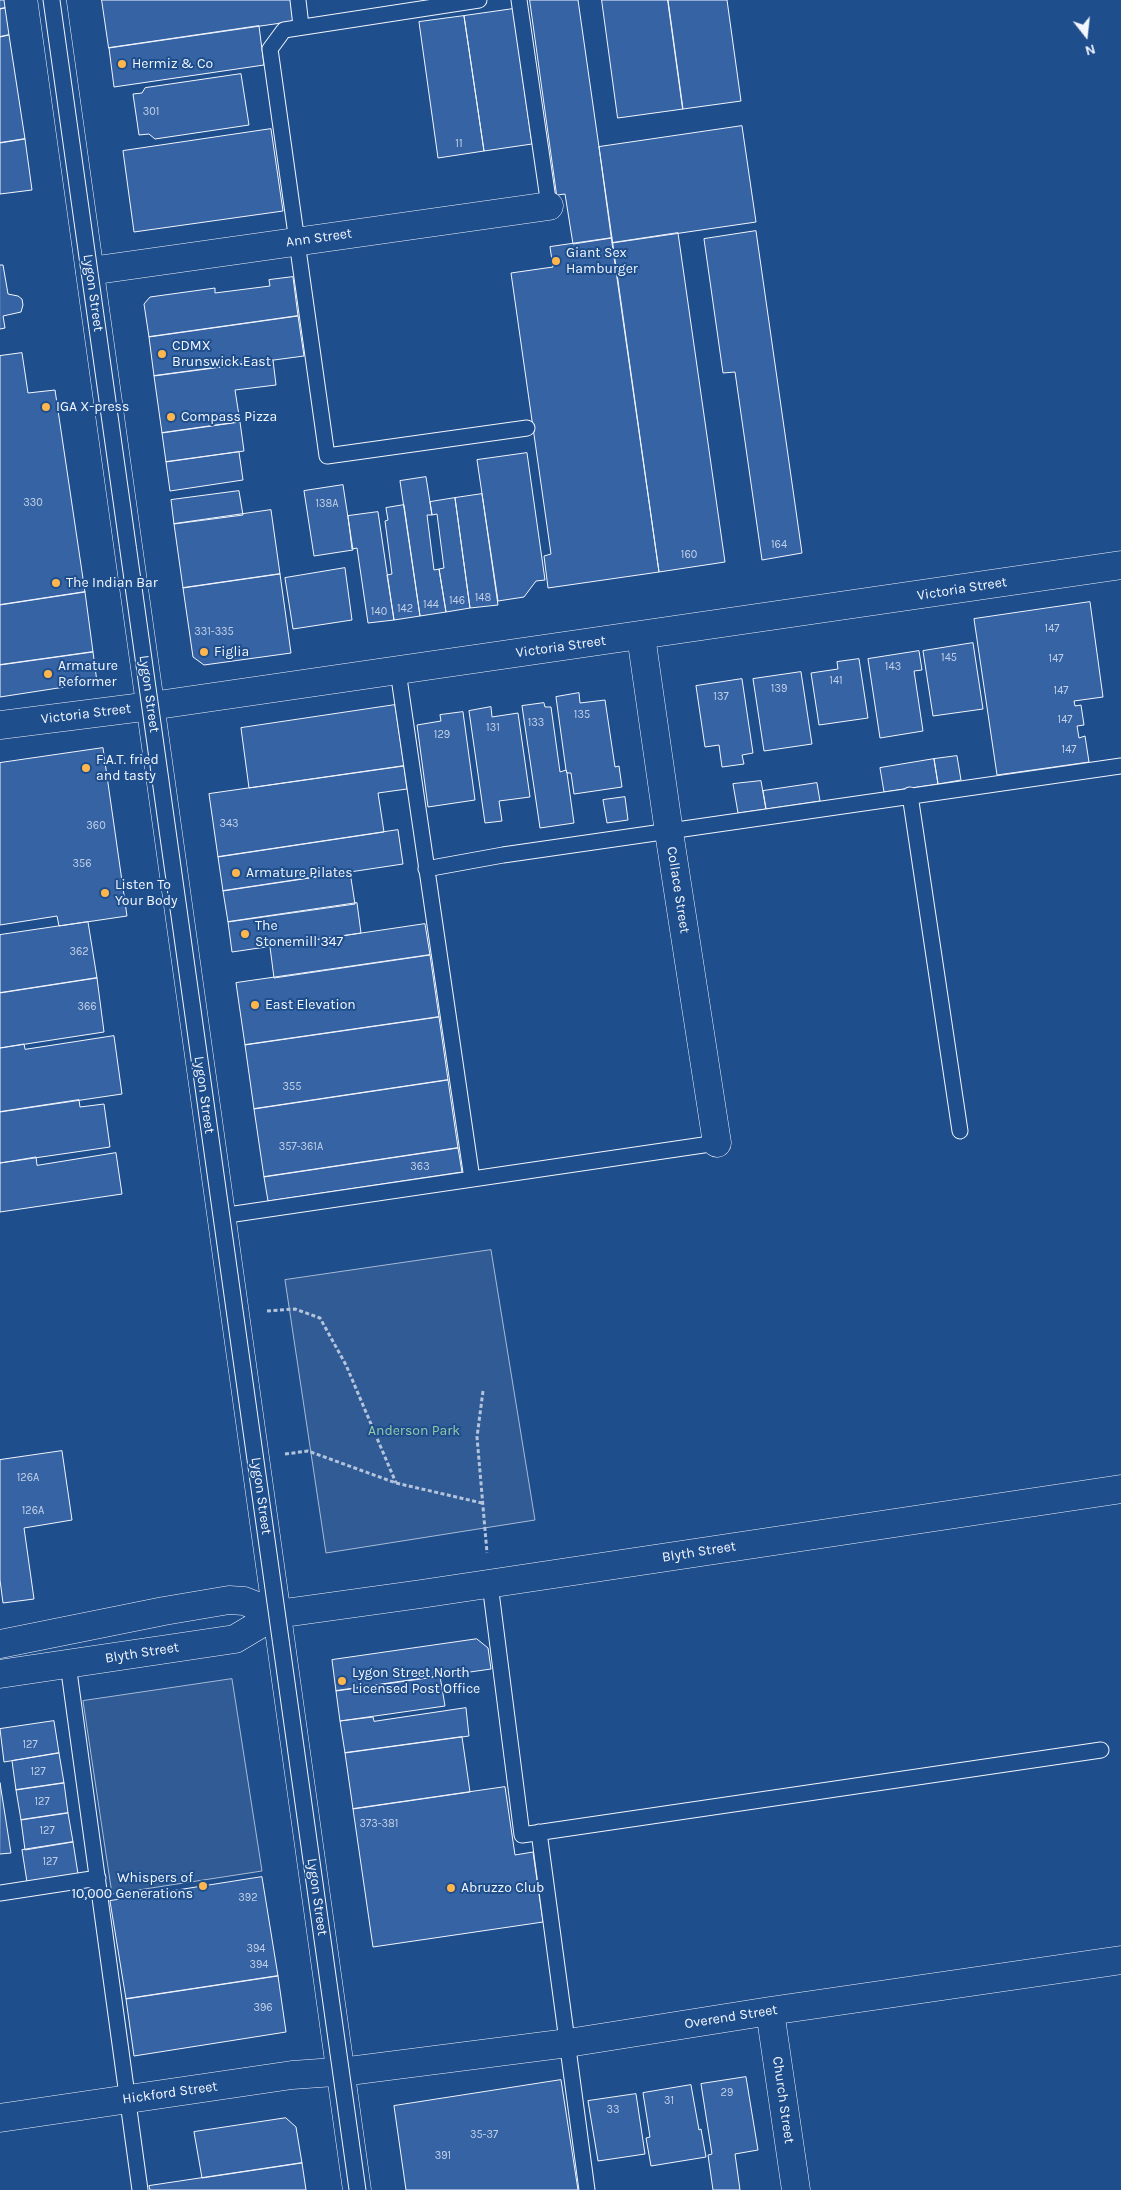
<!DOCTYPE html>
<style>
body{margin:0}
#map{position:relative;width:1121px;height:2190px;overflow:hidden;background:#1f4e8c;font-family:Karla,sans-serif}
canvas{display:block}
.north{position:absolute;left:1061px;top:10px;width:50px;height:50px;-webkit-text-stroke:4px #1f4e8c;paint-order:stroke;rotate:164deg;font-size:14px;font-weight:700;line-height:20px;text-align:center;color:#f2f6ff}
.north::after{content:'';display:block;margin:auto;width:18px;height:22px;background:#f2f6ff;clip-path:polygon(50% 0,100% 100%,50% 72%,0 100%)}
</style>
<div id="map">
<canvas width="1121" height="2190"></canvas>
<div class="north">N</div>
</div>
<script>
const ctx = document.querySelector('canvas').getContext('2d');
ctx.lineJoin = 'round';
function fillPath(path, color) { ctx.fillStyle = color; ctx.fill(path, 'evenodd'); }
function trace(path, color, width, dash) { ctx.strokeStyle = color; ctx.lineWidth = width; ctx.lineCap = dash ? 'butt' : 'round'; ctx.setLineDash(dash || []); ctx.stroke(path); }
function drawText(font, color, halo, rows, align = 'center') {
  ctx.font = font + ' Karla,sans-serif'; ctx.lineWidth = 4; ctx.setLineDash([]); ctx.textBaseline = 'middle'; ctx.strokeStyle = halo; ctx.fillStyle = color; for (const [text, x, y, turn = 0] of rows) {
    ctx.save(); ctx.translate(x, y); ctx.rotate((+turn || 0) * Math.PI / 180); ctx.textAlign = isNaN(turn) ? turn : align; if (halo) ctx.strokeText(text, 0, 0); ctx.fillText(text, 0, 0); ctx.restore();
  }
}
const built = new Path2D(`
 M491,1250l44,270 -209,33 -41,-273z
 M232,1679l30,192 -150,23 -29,-193z`);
fillPath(built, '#305b95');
trace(built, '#a8bbd7', 1);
const building = new Path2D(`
 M0,0h4l1,8 -5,1z
 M102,0h190l3,21 -186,27z
 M530,0h48l34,238 -39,6 -8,-50 -8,1z
 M602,0h66l15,109 -65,9z
 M668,0h59l14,101 -58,8z
 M5,8l4,27 -9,2v-28z
 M513,9l19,135 -48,7 -20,-135z
 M464,16l20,135 -46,7 -19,-136z
 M259,26l5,39 -150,22 -5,-39z
 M9,35l16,104 -25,4v-106z
 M241,74l8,51 -94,14 -6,-5 -10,1 -6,-41 9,-1 3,-5z
 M742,126l14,96 -144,21 -13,-96z
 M271,129l12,82 -149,21 -11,-81z
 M25,139l7,51 -32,4v-51z
 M756,231l46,322 -40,7 -27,-188 -12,1 -19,-134z
 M678,233l47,329 -66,10 -47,-329z
 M612,238l47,334 -111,16 -4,-32 7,-2 -40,-281 42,-6 -3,-20z
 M0,265h3l5,29 10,2 4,3 1,6 -2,7 -18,4 2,12 -5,1z
 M293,277l5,39 -149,21 -5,-33 6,-7 65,-9v5l55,-7 -1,-6z
 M298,316l6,40 -150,20 -5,-39z
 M22,353l6,40 27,-3 30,202 -85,13v-249z
 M273,360l3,25 -41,5 5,32 -78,11 -8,-57z
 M240,422l4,29 -78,11 -4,-29z
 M239,452l4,28 -73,11 -4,-29z
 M527,453l18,127 -9,1 -12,16 -26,4 -21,-141z
 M426,477l6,38h-5l7,55 5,-1 7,43 -26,4 -20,-135z
 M343,485l10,65 -39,6 -10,-65z
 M239,491l4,24 -69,9 -3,-24z
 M482,494l16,111 -28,3 -15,-110z
 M455,498l15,110 -24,4 -7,-43 5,-1 -7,-54 -5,1 -2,-13z
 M404,505l16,111 -26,4 -7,-45 5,-1 -7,-53 3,-1 -2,-12z
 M271,510l9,64 -97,14 -9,-64z
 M378,512l16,108 -26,3 -11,-75 -5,1 -4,-33z
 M345,568l7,52 -59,9 -8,-51z
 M280,574l11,79 -87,12 -11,-8 -10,-69z
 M85,592l8,60 -93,13v-60z
 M1090,602l13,95 -29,4 1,5 6,-1 3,20 -7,1 2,12 6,-2 4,26 -92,13 -23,-156z
 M973,643l10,66 -50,7 -10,-65z
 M919,651l3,19 -8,1 9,60 -43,7 -12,-79z
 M93,652l4,30 -97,15v-32z
 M859,659l9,59 -49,7 -8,-52 27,-4 -1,-7z
 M801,672l11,72 -48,7 -11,-72z
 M742,679l11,74 -11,2 2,9 -22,3 -3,-22 -14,2 -9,-61z
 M579,693l1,10 25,-3 10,67 4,-1 3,21 -48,7 -3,-21h-4l-1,-3 -10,-73z
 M544,703l1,4h6l9,65 6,-2 1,3 7,50 -34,5 -18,-122z
 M395,705l9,61 -155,22 -8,-60z
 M491,707l1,10 26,-4 12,84 -31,4 3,20 -17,2 -16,-112z
 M463,712l12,88 -47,7 -11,-82 24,-4 -1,-6z
 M103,748l24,168 -68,10 -2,-10 -57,9v-162z
 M957,756l4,24 -23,4 -4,-25z
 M934,759l4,25 -54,8 -4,-24z
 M404,766l3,23 -29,4 6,39 -166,25 -9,-63z
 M761,781l5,28 -28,4 -5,-29z
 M817,783l3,18 -54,8 -3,-18z
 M625,797l3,23 -21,3 -4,-23z
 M398,830l5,34 -180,27 -5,-34z
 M350,872l5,32 -127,18 -5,-31z
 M357,903l4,30 -129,19 -4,-30z
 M88,922l9,56 -97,15v-58z
 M425,924l5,31 -156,23 -4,-31z
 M430,955l9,62 -194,28 -9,-62z
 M97,978l7,54 -104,16v-55z
 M439,1017l9,63 -194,29 -9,-64z
 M114,1036l8,58 -122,18v-64l24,-4 1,5z
 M448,1080l10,68 -194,29 -10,-68z
 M79,1100l1,7 24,-3 6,43 -110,16v-51z
 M458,1148l4,24 -194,29 -4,-24z
 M116,1153l6,41 -122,18v-49l36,-6 1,8z
 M62,1451l10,69 -48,8 10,71 -31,4 -3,-23v-120z
 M477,1639l11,9 3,21 -155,22 -4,-31z
 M440,1676l5,30 -105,15 -4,-30z
 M466,1708l3,28 -124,17 -5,-32 33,-4 1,4z
 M54,1721l5,32 -55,9 -4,-33z
 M462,1737l8,55 -117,17 -8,-56z
 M59,1753l5,30 -48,7 -4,-29z
 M0,1783l11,70 -11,1z
 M64,1783l4,30 -47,7 -5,-30z
 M505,1787l10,68 18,-3 10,70 -170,25 -20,-138z
 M68,1813l5,29 -48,8 -4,-30z
 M73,1842l5,32 -51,8 -5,-32z
 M262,1877l16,99 -152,23 -16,-98z
 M278,1976l8,56 -152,24 -8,-57z
 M746,2077l12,73 -23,4 5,36h-27l-5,-35 4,-1 -11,-70z
 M561,2080l17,110h-172l-12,-84z
 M691,2085l8,45 2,-1 5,28 -55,9 -5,-28 4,-1 -7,-44z
 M636,2094l9,60 -47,7 -10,-60z
 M286,2118l10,9 6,36 -100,15 -8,-46z
 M302,2163l4,27h-156l-1,-4z`);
fillPath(building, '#3563a3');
trace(building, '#f2f6ff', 1);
const service = new Path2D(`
 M298,0l3,26
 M479,0l-195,30 -14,19 57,407 200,-28
 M519,0l30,206
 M398,671l74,508
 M910,795l50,336
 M426,869l77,-14 618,-89
 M221,1216l496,-73
 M490,1584l32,251 579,-85
 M68,1664l72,526
 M539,1832l48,358
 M0,1893l98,-15`);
const minor = new Path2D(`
 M90,271l459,-65
 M641,636l28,196 48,311
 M0,725l151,-19
 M770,2011l26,179
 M0,2118l292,-43 57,-4 219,-28 202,-32 351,-51`);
const tertiary = new Path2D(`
 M52,0l305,2190
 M151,706l970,-141
 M0,1644l164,-33 65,-11 15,1 33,13
 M0,1674l235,-35 42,-25 144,-20 700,-105`);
trace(service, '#f2f6ff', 17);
trace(minor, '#f2f6ff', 29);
trace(tertiary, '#f2f6ff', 29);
trace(new Path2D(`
 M267,1311l28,-2 25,9 26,47 50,118
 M483,1391l-6,46 10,116
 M285,1454l23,-3 88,32 86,20`), '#b3c4dc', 3, [4, 2.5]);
trace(service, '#1f4e8c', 15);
trace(minor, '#1f4e8c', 28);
trace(tertiary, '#1f4e8c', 28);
trace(new Path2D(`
 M43,0l306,2190
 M60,0l306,2190`), '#f2f6ff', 1);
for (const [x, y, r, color] of [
 [122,64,5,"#ffb74d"],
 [556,261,5,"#ffb74d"],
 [162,354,5,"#ffb74d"],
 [46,407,5,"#ffb74d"],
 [171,417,5,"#ffb74d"],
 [56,583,5,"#ffb74d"],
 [204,652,5,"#ffb74d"],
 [48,674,5,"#ffb74d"],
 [86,768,5,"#ffb74d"],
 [236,873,5,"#ffb74d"],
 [105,893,5,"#ffb74d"],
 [245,934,5,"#ffb74d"],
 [255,1005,5,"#ffb74d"],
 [342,1681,5,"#ffb74d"],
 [203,1886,5,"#ffb74d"],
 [451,1888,5,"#ffb74d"]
]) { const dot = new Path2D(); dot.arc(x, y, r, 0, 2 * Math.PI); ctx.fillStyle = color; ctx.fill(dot); trace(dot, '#1f4e8c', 2); }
drawText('11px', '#c3d1e8', null, [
 ["301",151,112],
 ["11",459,144],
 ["330",33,503],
 ["138A",327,504],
 ["164",779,545],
 ["160",689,555],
 ["148",483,598],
 ["146",457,601],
 ["144",431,605],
 ["142",405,609],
 ["140",379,612],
 ["147",1052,629],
 ["331-335",214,632],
 ["145",949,658],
 ["147",1056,659],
 ["143",893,667],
 ["141",836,681],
 ["139",779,689],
 ["147",1061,691],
 ["137",721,697],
 ["135",582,715],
 ["147",1065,720],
 ["133",536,723],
 ["131",493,728],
 ["129",442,735],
 ["147",1069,750],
 ["343",229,824],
 ["360",96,826],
 ["356",82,864],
 ["362",79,952],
 ["366",87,1007],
 ["355",292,1087],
 ["357-361A",301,1147],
 ["363",420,1167],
 ["126A",28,1478],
 ["126A",33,1511],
 ["127",30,1745],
 ["127",38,1772],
 ["127",42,1802],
 ["373-381",379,1824],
 ["127",47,1831],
 ["127",50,1862],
 ["392",248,1898],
 ["394",256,1949],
 ["394",259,1965],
 ["396",263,2008],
 ["29",727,2093],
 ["31",669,2101],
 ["33",613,2110],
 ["35-37",484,2135],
 ["391",443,2156]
]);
drawText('14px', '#f2f6ff', '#1f4e8c', [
 ["Hermiz & Co",132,64],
 ["Giant Sex",566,253],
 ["Hamburger",566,269],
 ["CDMX",172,346],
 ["Brunswick East",172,362],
 ["IGA X-press",56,407],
 ["Compass Pizza",181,417],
 ["The Indian Bar",66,583],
 ["Figlia",214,652],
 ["Armature",58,666],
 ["Reformer",58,682],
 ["F.A.T. fried",96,760],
 ["and tasty",96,776],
 ["Armature Pilates",246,873],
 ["Listen To",115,885],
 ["Your Body",115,901],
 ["The",255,926],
 ["Stonemill 347",255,942],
 ["East Elevation",265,1005],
 ["Lygon Street North",352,1673],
 ["Licensed Post Office",352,1689],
 ["Whispers of",193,1878,"right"],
 ["10,000 Generations",193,1894,"right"],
 ["Abruzzo Club",461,1888]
], 'left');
drawText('14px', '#f2f6ff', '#1f4e8c', [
 ["Ann Street",319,238,-8],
 ["Lygon Street",93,293,82],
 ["Victoria Street",962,589,-9],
 ["Victoria Street",561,647,-8],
 ["Lygon Street",149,694,82],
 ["Victoria Street",86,714,-7],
 ["Collace Street",678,890,81],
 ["Lygon Street",204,1095,82],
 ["Lygon Street",261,1496,82],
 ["Blyth Street",699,1552,-9],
 ["Blyth Street",142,1653,-9],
 ["Lygon Street",317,1897,82],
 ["Overend Street",731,2017,-9],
 ["Hickford Street",170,2093,-8],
 ["Church Street",783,2100,82]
]);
drawText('14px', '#97c8a6', '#1f4e8c', [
 ["Anderson Park",414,1431]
]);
</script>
